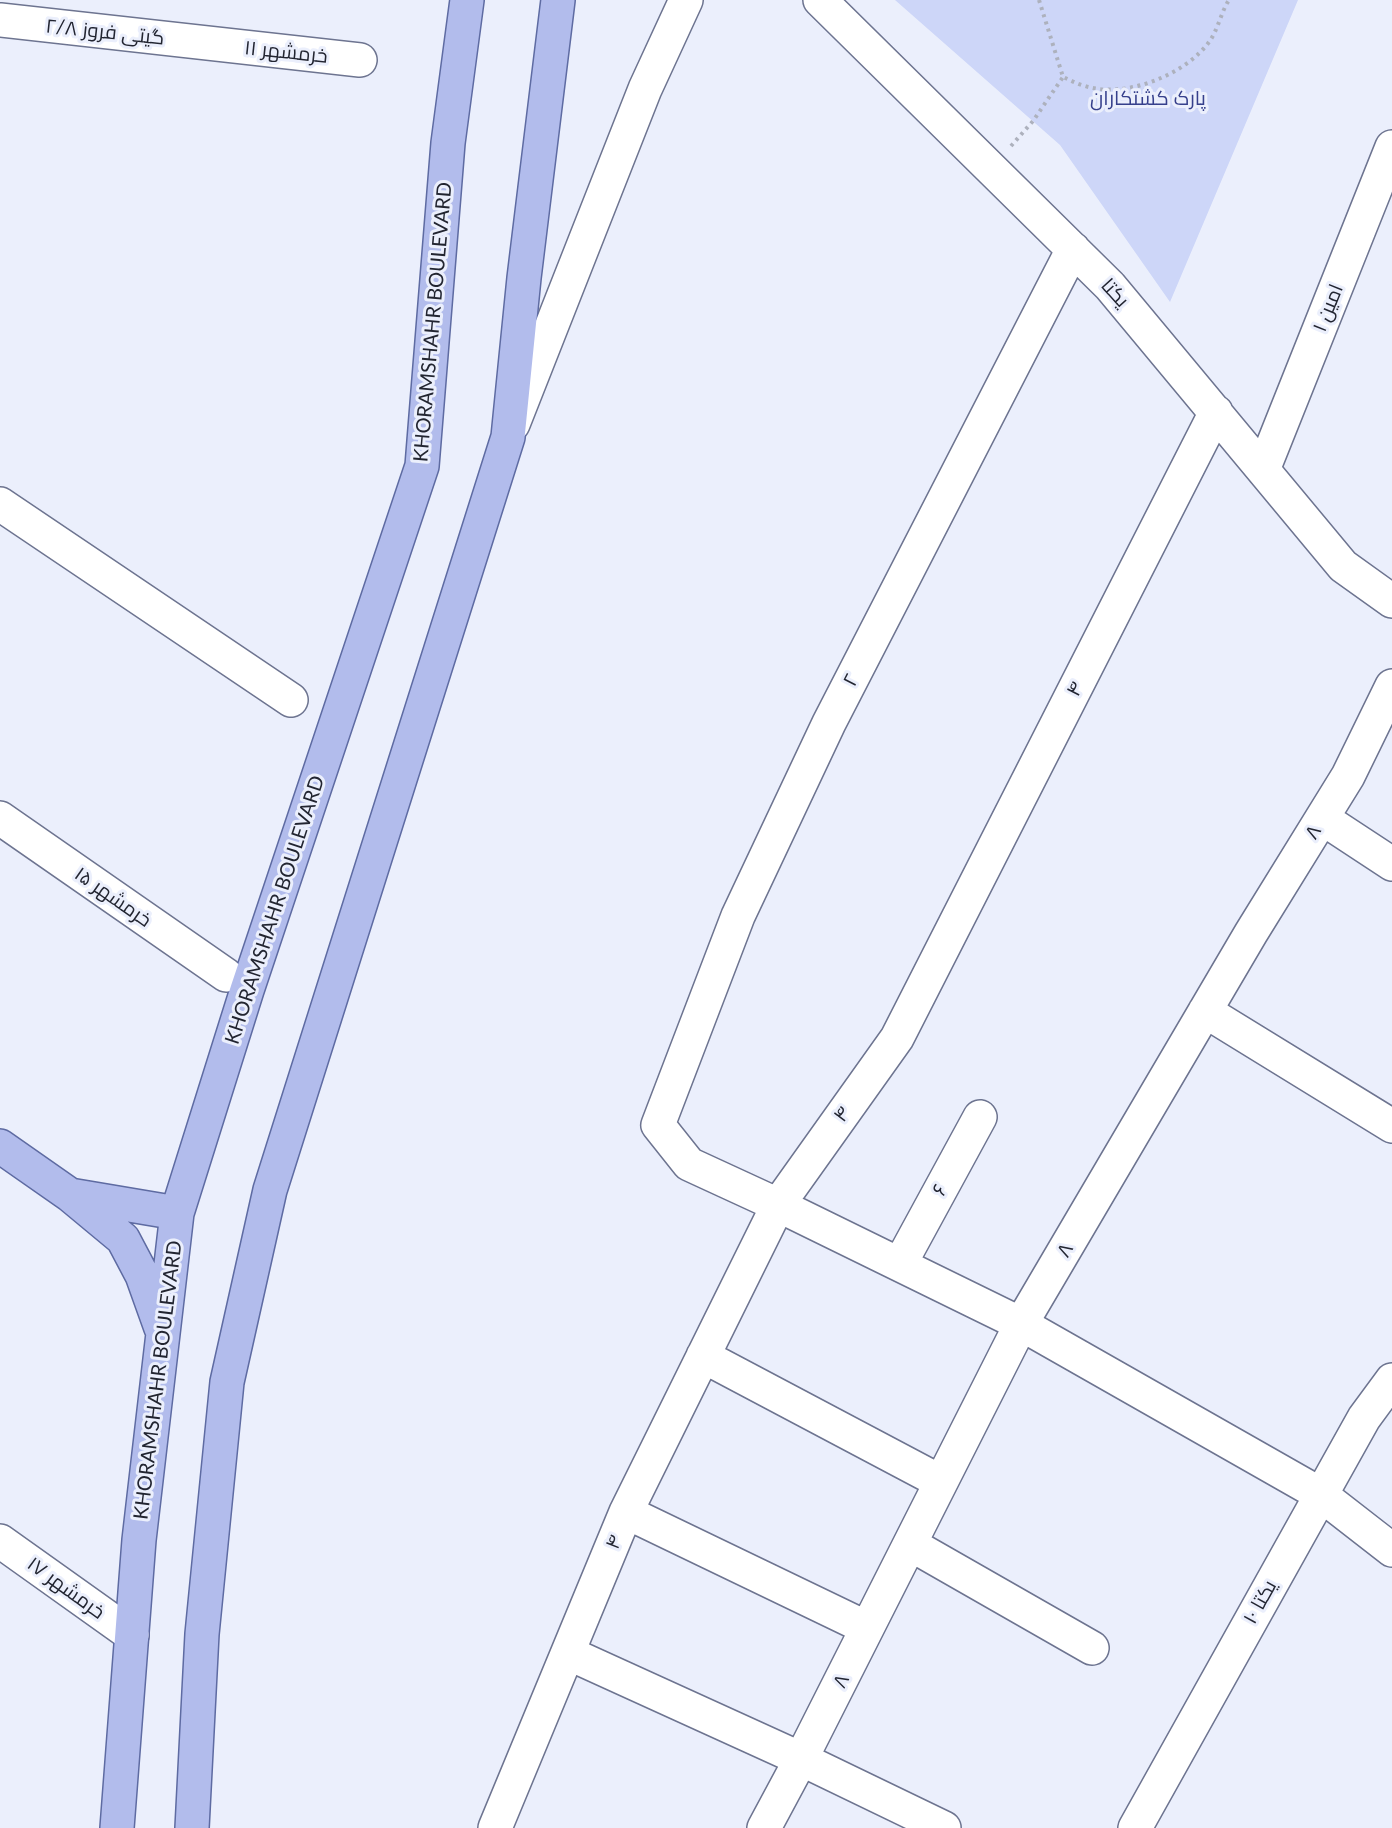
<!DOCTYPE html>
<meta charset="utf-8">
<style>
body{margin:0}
canvas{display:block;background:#ebeffc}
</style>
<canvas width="1392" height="1828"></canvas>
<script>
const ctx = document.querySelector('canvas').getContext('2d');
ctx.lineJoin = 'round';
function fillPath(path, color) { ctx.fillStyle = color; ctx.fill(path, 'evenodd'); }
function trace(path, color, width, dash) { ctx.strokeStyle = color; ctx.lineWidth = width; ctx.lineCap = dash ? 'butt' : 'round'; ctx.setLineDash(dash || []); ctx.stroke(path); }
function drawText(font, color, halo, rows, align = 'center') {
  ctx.font = font + ' Lato,Cairo,sans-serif'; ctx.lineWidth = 6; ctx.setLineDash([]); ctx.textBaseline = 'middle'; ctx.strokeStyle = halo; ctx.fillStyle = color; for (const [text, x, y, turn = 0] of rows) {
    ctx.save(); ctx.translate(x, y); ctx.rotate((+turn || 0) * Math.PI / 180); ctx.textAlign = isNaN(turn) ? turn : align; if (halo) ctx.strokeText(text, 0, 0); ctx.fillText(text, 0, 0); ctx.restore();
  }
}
fillPath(new Path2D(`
 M895,0h403l-128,302 -110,-157z`), '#cdd6f8');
const minor = new Path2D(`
 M820,0l290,286 233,280 49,35
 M0,20l360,40
 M1073,249l-244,474 -91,193 -80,209 31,39 89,41 243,119 299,170 72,56
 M513,424l132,-335 41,-89
 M1263,470l129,-323
 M0,504l291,196
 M0,818l226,157
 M1322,818l70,46
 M1205,1011l187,115
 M900,1264l80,-147
 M703,1356l238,126
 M626,1512l241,116
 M0,1541l132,94
 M910,1544l182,104
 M568,1653l233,106 143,69
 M495,1828l131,-316 152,-307 119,-167 319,-626
 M764,1828l37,-69 220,-435 230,-391 97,-157 44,-90
 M1135,1828l229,-410 28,-38`);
const major = new Path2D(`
 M0,1146l70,49
 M161,1328l-19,-53 -19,-36 -53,-44 107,18
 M117,1828l22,-288 38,-327 70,-223 175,-524 26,-323 19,-143
 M192,1828l10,-194 25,-252 43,-192 238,-753 16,-159 34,-278`);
trace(minor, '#6d7490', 36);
trace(major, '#5e6ba2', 36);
trace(new Path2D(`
 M1039,0l24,77c7,3 14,7 22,9 40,13 100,-11 124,-44 9,-12 12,-30 20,-42
 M1011,146l22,-25 30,-44`), '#adb1bd', 4, [3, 4.5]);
trace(minor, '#fff', 33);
trace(major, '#b2bcec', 33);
drawText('20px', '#222531', '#ebeffc', [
 ["گیتی فروز ۲/۸",105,32,6],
 ["۱۱ خرمشهر",286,52,6],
 ["یکتا",1115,293,48],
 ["امین ۱",1328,308,-68],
 ["KHORAMSHAHR BOULEVARD",433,322,-85],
 ["۲",851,680,-63],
 ["۴",1075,689,-63],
 ["۸",1313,832,-58],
 ["۱۵ خرمشهر",113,897,35],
 ["KHORAMSHAHR BOULEVARD",275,910,-72],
 ["۴",842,1114,-54],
 ["۶",940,1190,-61],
 ["۸",1065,1250,-60],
 ["KHORAMSHAHR BOULEVARD",158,1380,-83],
 ["۴",614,1542,-68],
 ["۱۷ خرمشهر",66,1588,36],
 ["۱۰ یکتا",1260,1602,-61],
 ["۸",841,1681,-63]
]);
drawText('20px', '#36408c', '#ebeffc', [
 ["پارک کشتکاران",1148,99]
]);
</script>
